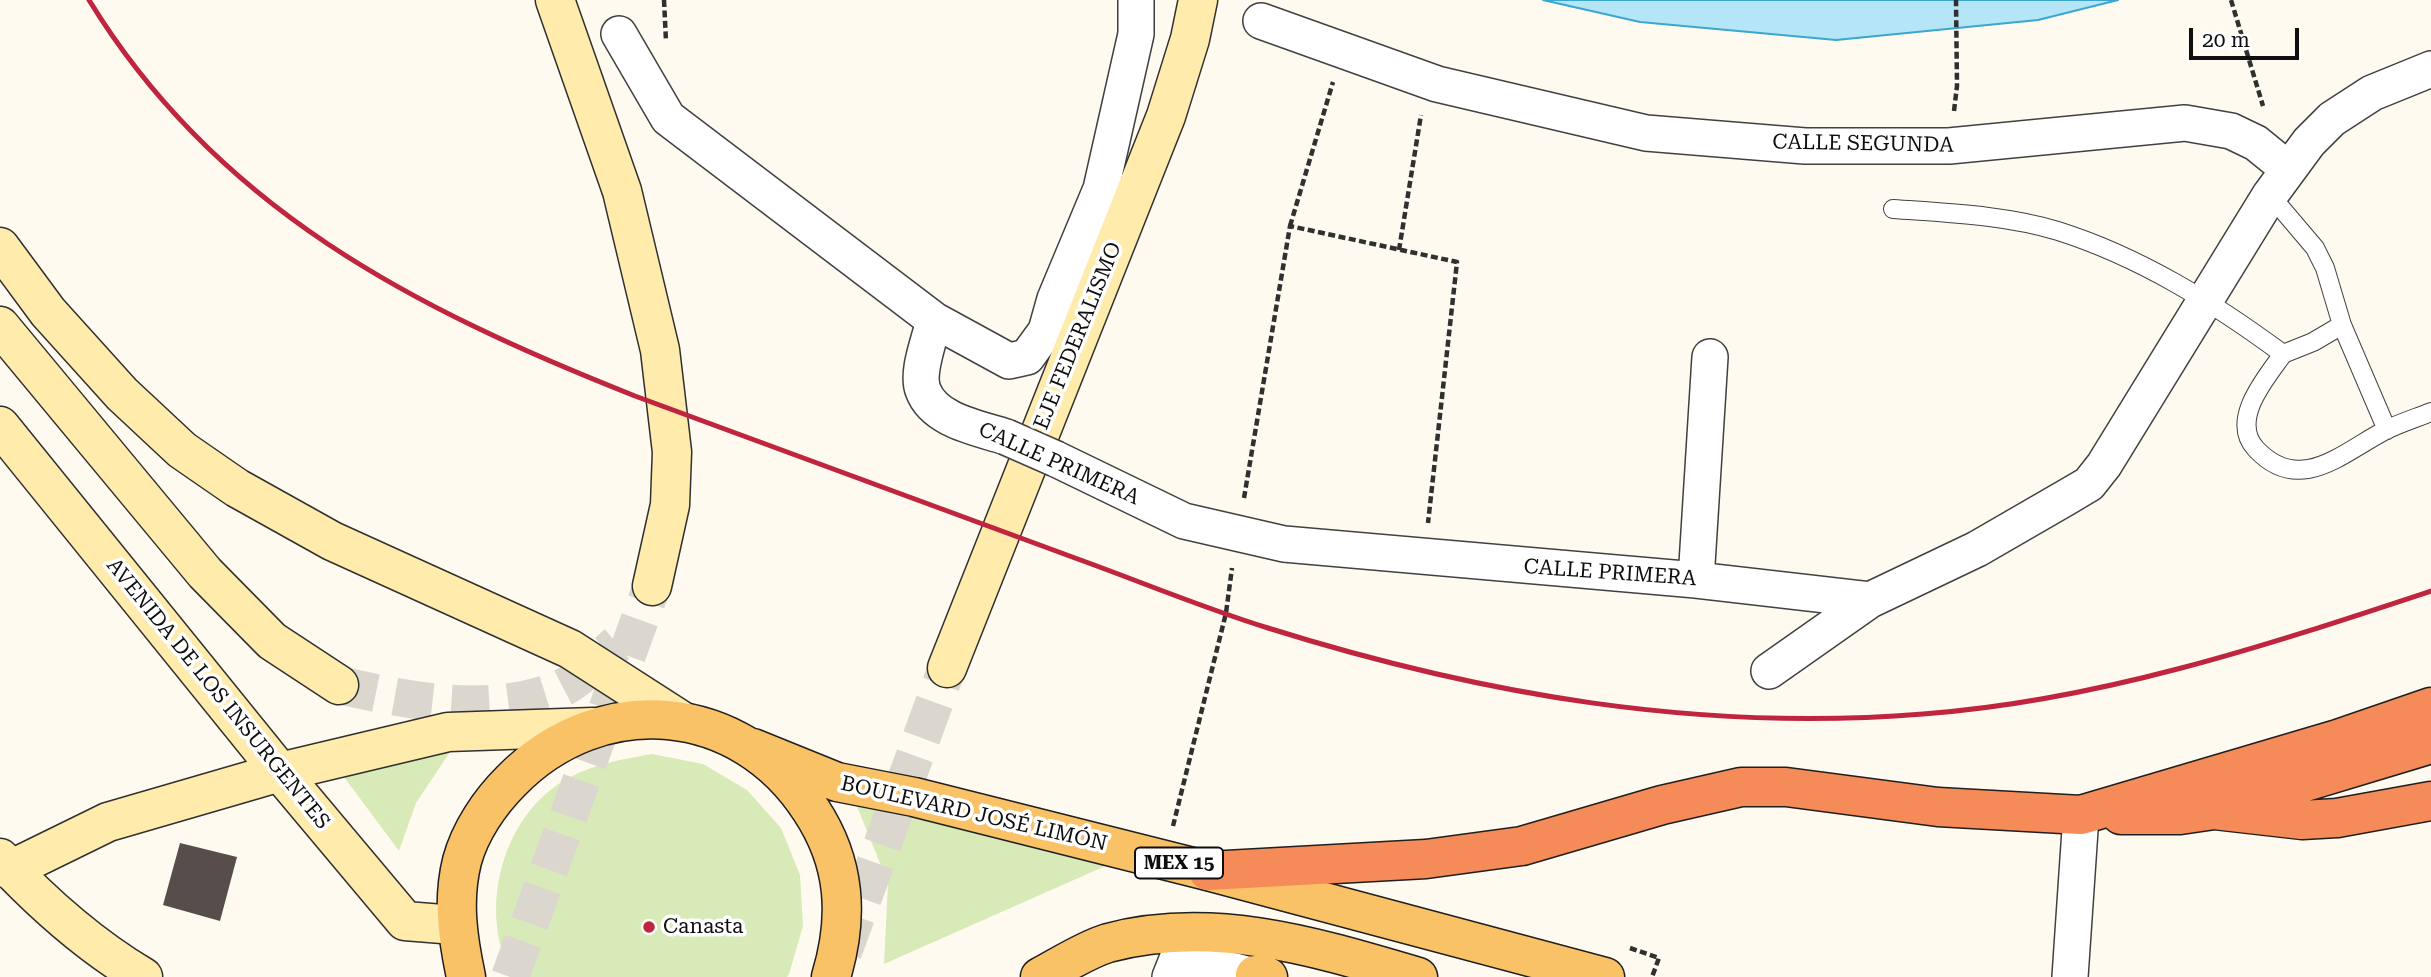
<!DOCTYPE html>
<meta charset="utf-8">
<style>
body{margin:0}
#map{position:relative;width:2431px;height:977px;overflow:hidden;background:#fffaf0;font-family:"Roboto Serif",serif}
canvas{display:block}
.scale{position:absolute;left:2189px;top:28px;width:110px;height:32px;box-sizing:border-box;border:4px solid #0e0e0e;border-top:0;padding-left:9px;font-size:21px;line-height:24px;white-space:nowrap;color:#0e0e0e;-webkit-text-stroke:5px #fff;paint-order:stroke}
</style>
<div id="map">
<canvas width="2431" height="977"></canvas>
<div class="scale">20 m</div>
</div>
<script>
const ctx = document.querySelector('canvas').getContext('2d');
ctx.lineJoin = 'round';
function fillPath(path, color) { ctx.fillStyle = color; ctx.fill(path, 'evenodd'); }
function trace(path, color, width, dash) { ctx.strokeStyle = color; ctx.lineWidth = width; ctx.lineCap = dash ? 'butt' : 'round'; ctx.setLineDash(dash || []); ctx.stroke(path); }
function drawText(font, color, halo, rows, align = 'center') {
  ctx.font = font + ' "Roboto Serif",serif'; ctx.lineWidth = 7; ctx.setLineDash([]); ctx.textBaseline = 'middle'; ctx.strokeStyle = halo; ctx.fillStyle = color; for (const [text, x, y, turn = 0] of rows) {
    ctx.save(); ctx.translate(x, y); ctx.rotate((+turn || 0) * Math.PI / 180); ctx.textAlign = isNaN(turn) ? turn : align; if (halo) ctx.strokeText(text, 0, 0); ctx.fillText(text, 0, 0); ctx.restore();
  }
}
fillPath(new Path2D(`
 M456,743l-40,60 -17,48 -55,-74z
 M652,754l51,10 44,26 34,38 19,47 3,51 -14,48 -2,3h-277c-5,-9 -7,-20 -9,-30 -15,-57 6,-127 56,-162 30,-20 61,-25 95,-31z
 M854,799l265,61 -235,104 4,-81z`), '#d9eab9');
const water = new Path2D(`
 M1543,0h575l-80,20 -202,20 -196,-18z`);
fillPath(water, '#b4e6f7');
trace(water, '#3ba6ce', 2);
fillPath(new Path2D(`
 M180,843l57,14 -17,64 -57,-16z`), '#574e4b');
trace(new Path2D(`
 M339,685c70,16 149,32 219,5 20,-8 42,-32 59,-46
 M843,952l104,-284
 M510,977l142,-391`), '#dbd7ce', 38, [38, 19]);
const lane = new Path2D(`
 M1893,209c54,4 113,6 165,22 82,26 156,72 225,123l30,-12 29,-17 -17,-57 -10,-20 -45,-53
 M2342,325l45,105
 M2283,354c-17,24 -54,66 -27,95 44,47 87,3 130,-19 14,-7 30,-12 45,-18`);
const street = new Path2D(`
 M1261,21l176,63 209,49 159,13h144l236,-23 46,8 25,12 32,26
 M619,34l49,84 266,202c-4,19 -18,52 -11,70 11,31 56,38 83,47
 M934,320l75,41 18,-4 19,-26 9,-32 46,-110 35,-155v-34
 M1056,459l128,62 100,23 412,36 174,20
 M1696,580l14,-223
 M1769,671l101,-71 107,-51 90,-52 22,-13 15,-19 166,-270 39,-53 23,-23 40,-26 59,-24
 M1170,977l8,-20 81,20
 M2070,977l11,-162`);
const secondary = new Path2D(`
 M555,0l67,191 38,159 12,102 -2,53 -18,81
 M0,247l48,65 74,82 60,56 55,38 95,53 238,108 112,72
 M0,326l205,247 67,68 67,44
 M0,426l280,346 125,149 50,4
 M947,668l219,-552 24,-77 8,-39
 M0,858c43,46 89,87 143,119
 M10,870l98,-48 172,-50 168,-40 145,-5`);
const primary = new Path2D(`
 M753,748l84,34 77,15 294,74 397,106
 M1255,975l13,2
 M466,977c-8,-38 -14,-76 -4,-116 8,-30 28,-59 49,-80 90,-92 230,-80 300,29 35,53 38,107 20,167
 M1040,977c21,-11 45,-27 68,-34 105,-28 208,4 310,34`);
const highway = new Path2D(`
 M2229,805l202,-61
 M2121,815h59l34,-5 88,10 35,-2 94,-17
 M1208,871l218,-12 96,-13 140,-41 79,-18h45l152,20 143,8 257,-76 93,-32`);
trace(lane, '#414141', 20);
trace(street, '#414141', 38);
trace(secondary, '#303030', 41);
trace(primary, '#1f1f1f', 41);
trace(highway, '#1f1f1f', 41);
trace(new Path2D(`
 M664,0l2,41
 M2231,0l32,106
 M1954,111l3,-25 -1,-86
 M1290,226l43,-144
 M1399,250l22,-135
 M1244,498l46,-272 167,36 -29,261
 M1173,826l53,-213 6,-45
 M1630,948l29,10 -7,19`), '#303030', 4.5, [7, 3.5]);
trace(lane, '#fff', 18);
trace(street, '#fff', 35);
trace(secondary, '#ffebab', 38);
trace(primary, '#f9c266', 38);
trace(highway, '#f58b58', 38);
trace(new Path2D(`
 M89,0c128,209 326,309 546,396 147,54 293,108 440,162 64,23 128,50 193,70 214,67 431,104 655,86 175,-13 342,-68 508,-123`), '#c02540', 5);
const streetBridge = new Path2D(`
 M1006,437l50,22`);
trace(streetBridge, '#414141', 38, []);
trace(streetBridge, '#fff', 35);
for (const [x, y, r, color] of [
 [649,927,7,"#c02540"]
]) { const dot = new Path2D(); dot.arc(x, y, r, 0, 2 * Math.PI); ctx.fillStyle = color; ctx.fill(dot); trace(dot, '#fff', 2.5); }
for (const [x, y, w] of [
 [1179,863,88]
]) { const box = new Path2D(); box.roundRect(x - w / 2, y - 15.5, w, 31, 5); ctx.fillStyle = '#fff'; ctx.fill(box); trace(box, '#0e0e0e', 2); }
drawText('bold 19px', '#0e0e0e', null, [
 ["MEX 15",1179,863]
]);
drawText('21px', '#0e0e0e', '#fff', [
 ["CALLE SEGUNDA",1863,144,1],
 ["EJE FEDERALISMO",1078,336,-68],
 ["CALLE PRIMERA",1059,464,24],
 ["CALLE PRIMERA",1610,573,4],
 ["AVENIDA DE LOS INSURGENTES",218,694,51],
 ["BOULEVARD JOSÉ LIMÓN",974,814,13]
]);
drawText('21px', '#0e0e0e', '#fff', [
 ["Canasta",663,927]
], 'left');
</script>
